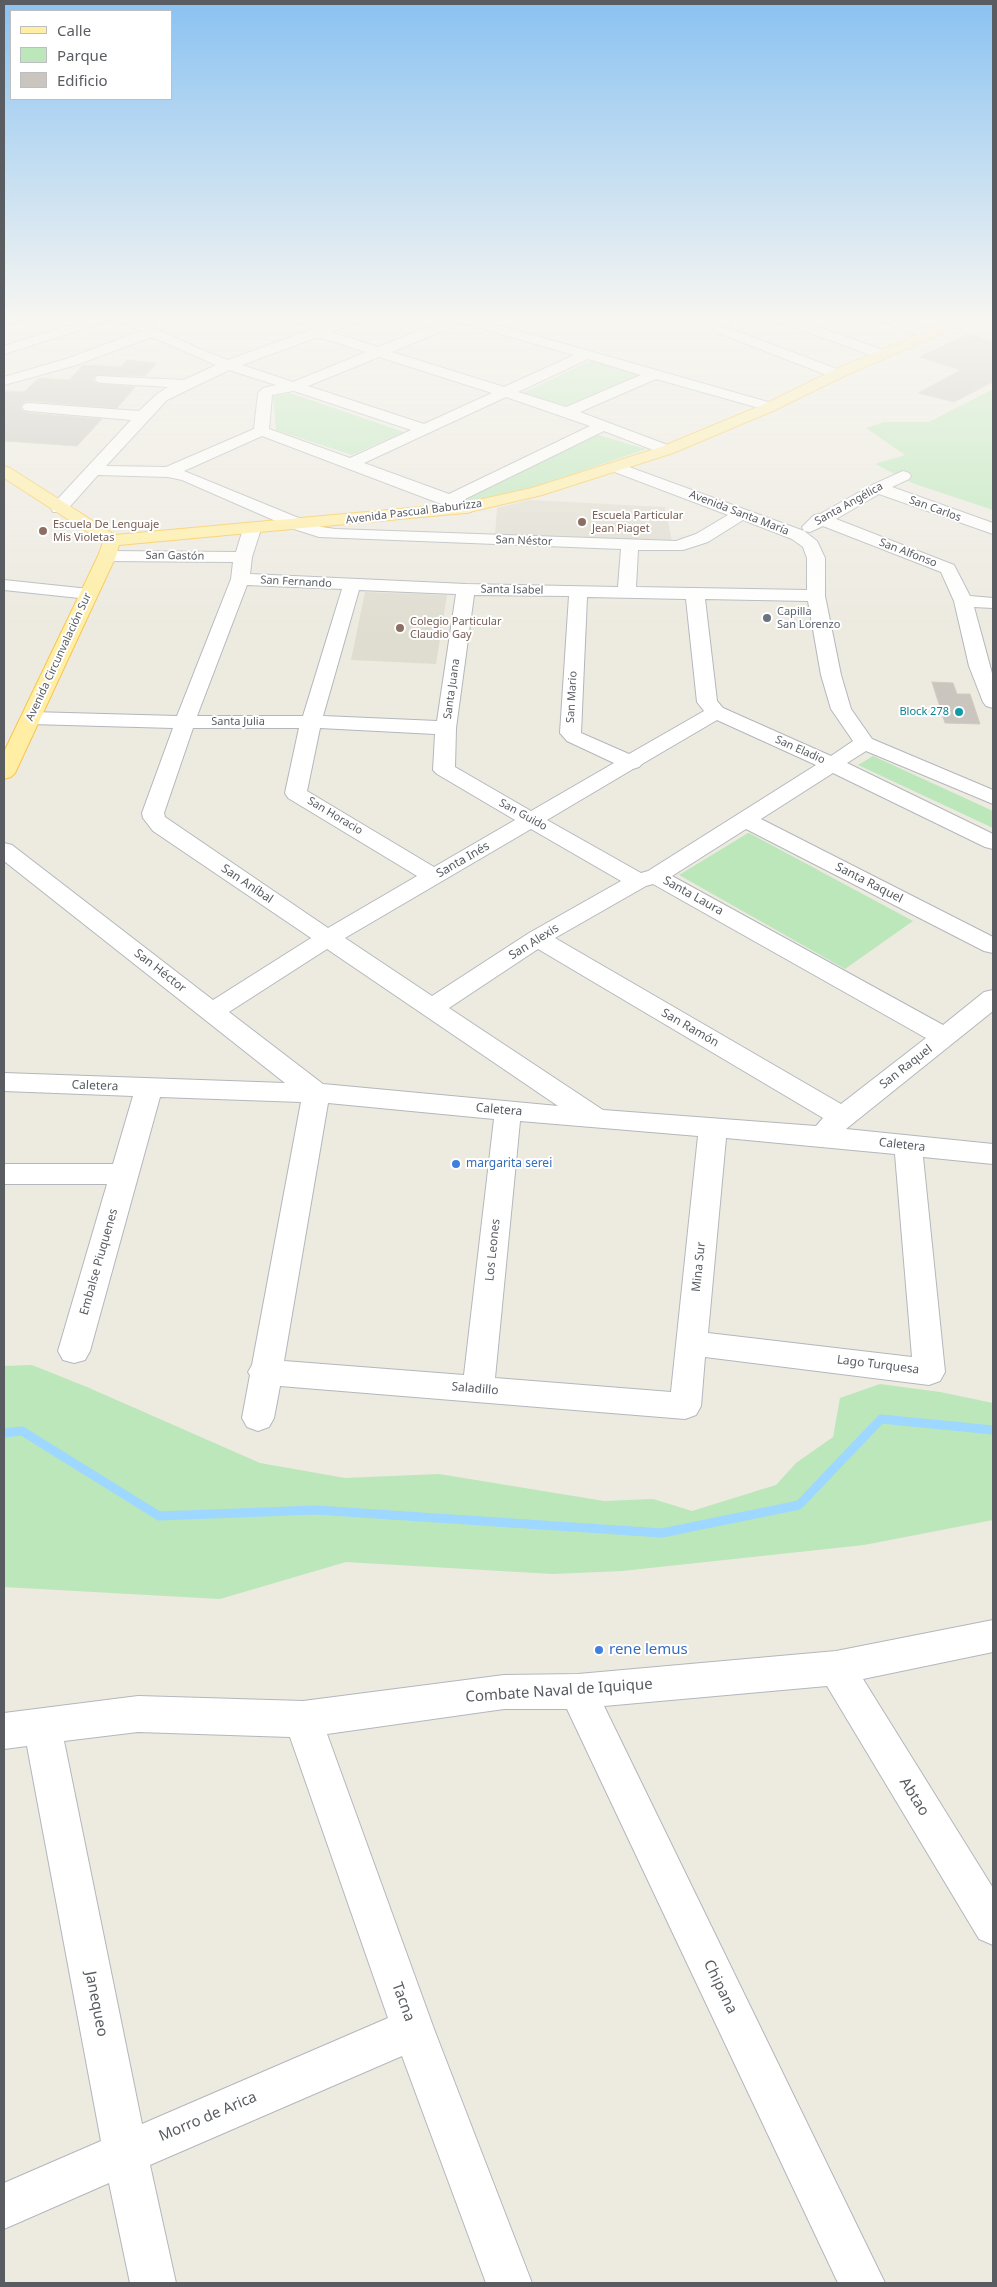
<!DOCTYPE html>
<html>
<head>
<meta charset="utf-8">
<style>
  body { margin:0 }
  #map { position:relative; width:997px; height:2287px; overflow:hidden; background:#edeae0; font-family:"Noto Sans",sans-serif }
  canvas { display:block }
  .frame { position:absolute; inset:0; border:5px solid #595d62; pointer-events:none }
  .legend { position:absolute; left:10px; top:10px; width:162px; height:90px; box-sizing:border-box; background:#fff; border:1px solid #bdbec0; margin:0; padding:6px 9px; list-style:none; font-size:15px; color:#595d62 }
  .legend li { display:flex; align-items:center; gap:10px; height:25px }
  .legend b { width:25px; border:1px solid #bdbec0 }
</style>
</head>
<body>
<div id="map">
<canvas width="997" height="2287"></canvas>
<div class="frame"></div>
<ul class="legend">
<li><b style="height:6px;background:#ffeea3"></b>Calle</li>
<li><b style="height:14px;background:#bbe7ba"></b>Parque</li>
<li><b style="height:14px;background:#cac6bf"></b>Edificio</li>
</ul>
</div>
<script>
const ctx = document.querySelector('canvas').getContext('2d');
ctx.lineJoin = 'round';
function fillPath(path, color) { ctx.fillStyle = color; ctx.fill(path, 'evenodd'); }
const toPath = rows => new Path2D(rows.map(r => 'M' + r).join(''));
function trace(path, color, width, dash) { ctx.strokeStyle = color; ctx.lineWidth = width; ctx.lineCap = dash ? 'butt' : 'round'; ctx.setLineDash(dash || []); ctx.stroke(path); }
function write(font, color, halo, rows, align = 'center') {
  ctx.font = font + ' "Noto Sans",sans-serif'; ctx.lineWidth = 4; ctx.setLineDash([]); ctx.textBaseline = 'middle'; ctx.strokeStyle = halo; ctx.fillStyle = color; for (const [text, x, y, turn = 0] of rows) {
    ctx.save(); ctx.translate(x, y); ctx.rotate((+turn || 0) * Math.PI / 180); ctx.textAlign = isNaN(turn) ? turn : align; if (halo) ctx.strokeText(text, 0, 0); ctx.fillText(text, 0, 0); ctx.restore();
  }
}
const education = toPath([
  [529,500,665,507,672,541,495,535,497,508],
  [365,592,447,595,436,664,351,660]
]);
const green = toPath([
  [592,360,641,374,572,408,523,393],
  [993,389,993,510,912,483,875,464,905,455,866,428,884,422,929,422],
  [290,393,404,432,352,455,276,430,273,396],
  [598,435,646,449,532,488,468,505,457,501],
  [873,756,993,811,993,828,858,765],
  [748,833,749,833,913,921,845,969,679,875],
  [32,1365,87,1387,260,1463,345,1478,439,1474,604,1501,653,1499,692,1511,776,1485,796,1463,833,1437,840,1398,880,1384,940,1392,993,1403,993,1520,864,1545,622,1571,553,1574,346,1562,220,1599,4,1587,4,1366]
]);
const stream = toPath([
  [4,1433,22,1431,159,1516,316,1510,662,1533,799,1505,881,1419,993,1430]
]);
const building = toPath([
  [968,334,993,341,993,382,954,402,918,393,961,370,919,357,968,334],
  [127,360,157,363,145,376,95,375,93,380,97,384,135,387,117,408,29,401,24,402,20,406,22,411,29,413,102,419,77,446,4,441,4,391,24,392,39,378,69,380,83,365,121,367,127,360],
  [932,682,953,683,957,694,970,694,980,724,945,723,932,682]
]);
const minor = toPath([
  [10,316,29,316,27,319,4,326,4,318,10,316],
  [99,316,130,316,202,350,228,360,315,328,284,319,283,316,302,316,329,324,351,316,369,316,368,319,331,332,378,347,448,319,446,316,467,316,775,404,777,407,775,410,770,411,656,379,580,412,673,447,675,450,673,453,661,453,604,431,463,500,473,508,471,512,465,513,262,436,184,471,306,521,322,527,335,529,676,541,696,534,728,515,612,471,610,468,612,465,618,463,804,531,817,541,825,558,825,596,841,675,851,709,872,739,993,790,993,804,866,751,847,763,993,834,993,849,985,847,833,773,761,819,993,937,993,953,984,951,746,829,672,876,943,1025,984,992,993,990,993,1011,846,1129,993,1144,993,1164,923,1157,945,1372,940,1381,929,1385,705,1357,701,1406,696,1415,685,1419,280,1386,274,1418,269,1427,258,1431,247,1427,242,1418,250,1375,248,1372,252,1365,301,1102,160,1097,90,1351,85,1360,74,1363,63,1360,58,1351,107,1184,4,1184,4,1164,113,1164,133,1096,4,1091,4,1073,285,1083,4,861,4,843,12,845,213,1000,311,938,153,831,143,818,142,813,173,728,31,724,24,722,21,718,24,714,31,712,177,716,231,579,233,562,107,561,101,560,98,556,101,552,107,551,236,552,243,529,246,525,252,524,258,525,261,529,252,557,250,574,466,584,618,587,621,549,319,537,294,529,182,480,168,477,98,475,65,512,53,512,51,508,53,504,131,420,29,411,24,410,22,407,24,404,29,403,139,411,157,394,168,387,102,383,97,382,95,379,97,376,184,380,216,365,152,337,76,365,4,385,4,377,66,359,141,331,115,319,4,354,4,346,99,316],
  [462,323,574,355,504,387,392,352,462,323],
  [318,337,366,352,293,382,242,365,318,337],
  [379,357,492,393,424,424,308,386,379,357],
  [588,359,641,375,566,407,518,392,588,359],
  [229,370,276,385,263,388,258,393,254,429,166,467,106,466,167,400,229,370],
  [293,391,294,391,411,430,350,458,269,429,272,395,293,391],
  [506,397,590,426,449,494,364,463,506,397],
  [743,520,792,539,803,547,807,558,807,590,636,587,638,550,683,550,708,542,743,520],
  [247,585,342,589,303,716,197,716,247,585],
  [359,590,456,594,437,721,323,716,359,590],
  [474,595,569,596,560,733,567,741,614,763,531,811,455,767,456,728,474,595],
  [587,597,686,599,697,702,704,711,629,754,581,733,587,597],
  [705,599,808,601,821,675,831,709,853,741,831,756,723,708,717,701,705,599],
  [717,720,816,765,648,871,641,873,547,820,633,769,639,767,642,764,717,720],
  [193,728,299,728,285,793,288,798,417,876,328,928,165,817,164,813,193,728],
  [320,728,435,734,433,770,437,774,515,820,434,867,307,791,320,728],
  [531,829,621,881,529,933,432,996,345,938,531,829],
  [653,884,926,1038,841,1104,555,938,646,886,653,884],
  [327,949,558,1106,323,1084,229,1012,327,949],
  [538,949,823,1118,816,1126,603,1110,449,1008,538,949],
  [328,1103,494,1119,464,1375,284,1361,328,1103],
  [520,1121,698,1136,671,1392,495,1378,520,1121],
  [726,1138,895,1154,912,1357,708,1333,726,1138],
  [777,316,788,316,886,351,888,354,881,358,876,357,777,321,775,318,777,316],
  [873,316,891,316,934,331,936,334,934,337,924,337,875,319,873,316],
  [721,325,842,371,844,374,837,378,832,377,716,332,714,329,716,326,721,325],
  [903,471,909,473,911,476,909,479,892,487,993,523,993,534,879,494,836,519,954,565,970,596,993,598,993,608,974,607,993,677,993,708,986,706,983,702,969,666,954,601,941,572,823,526,810,532,804,531,802,527,814,515,820,514,872,485,903,471],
  [4,580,89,589,95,590,98,594,95,598,89,599,4,590,4,580],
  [993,1620,993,1652,863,1679,993,1888,993,1945,979,1939,827,1686,604,1706,885,2283,838,2283,567,1709,504,1709,327,1734,434,2029,532,2283,486,2283,402,2056,150,2165,176,2283,130,2283,109,2183,4,2229,4,2183,101,2141,27,1746,4,1749,4,1713,138,1696,303,1701,504,1675,578,1674,836,1651,993,1620],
  [138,1732,290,1737,388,2018,142,2124,64,1741,138,1732]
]);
const major = toPath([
  [960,316,977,316,975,319,842,377,775,410,673,453,542,495,465,513,119,545,116,556,15,773,11,777,4,779,4,752,98,556,103,542,4,478,4,466,10,468,115,535,465,503,532,488,661,447,765,404,832,371,960,316]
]);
const markers = [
  [582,522,5,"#8d6e63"],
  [43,531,5,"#8d6e63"],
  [767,618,5,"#6b7280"],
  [400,628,5,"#8d6e63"],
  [959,712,5,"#0f9aa8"],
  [456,1164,5,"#3f7fe0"],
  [599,1650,5,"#3f7fe0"]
];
const farStreetnames = [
  ["Santa Angélica",849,504,-29],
  ["San Carlos",935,509,20],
  ["Avenida Pascual Baburizza",414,512,-7],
  ["Avenida Santa María",739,513,21],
  ["San Néstor",524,541,2],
  ["San Alfonso",908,553,21],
  ["San Gastón",175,556,1],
  ["San Fernando",296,582,3],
  ["Santa Isabel",512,590,1],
  ["Avenida Circunvalación Sur",59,657,-65],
  ["Santa Juana",452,689,-82],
  ["San Mario",572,697,-87],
  ["Santa Julia",238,722],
  ["San Eladio",800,750,24],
  ["San Guido",523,815,29],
  ["San Horacio",335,816,31]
];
const farEducationnames = [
  ["Escuela Particular",592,516],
  ["Jean Piaget",592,529],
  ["Escuela De Lenguaje",53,525],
  ["Mis Violetas",53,538],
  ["Colegio Particular",410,622],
  ["Claudio Gay",410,635]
];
const farWorshipnames = [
  ["Capilla",777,612],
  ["San Lorenzo",777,625]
];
const farCulturenames = [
  ["Block 278",949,712]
];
const streetNames = [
  ["Santa Inés",463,860,-30],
  ["Santa Raquel",869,883,27],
  ["San Aníbal",247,884,34],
  ["Santa Laura",693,896,29],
  ["San Alexis",534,942,-32],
  ["San Héctor",160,971,38],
  ["San Ramón",690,1028,30],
  ["San Raquel",906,1067,-38],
  ["Caletera",95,1086,2],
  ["Caletera",499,1110,5],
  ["Caletera",902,1145,6],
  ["Los Leones",493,1250,-84],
  ["Embalse Piuquenes",99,1262,-74],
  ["Mina Sur",699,1267,-84],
  ["Lago Turquesa",878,1365,7],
  ["Saladillo",475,1389,5]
];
const shopNames = [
  ["margarita serei",466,1164]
];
const nearShopnames = [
  ["rene lemus",609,1650]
];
const nearStreetnames = [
  ["Combate Naval de Iquique",559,1691,-4],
  ["Abtao",914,1797,58],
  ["Chipana",720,1987,64],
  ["Tacna",403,2002,70],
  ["Janequeo",96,2004,79],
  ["Morro de Arica",208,2117,-23]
];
fillPath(education, '#dfdcd0');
fillPath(green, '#bbe7ba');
trace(stream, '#9ed7ff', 9);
fillPath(building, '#cac6bf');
trace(building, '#d2cbbe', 1);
trace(minor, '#b3b7bc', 2);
trace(major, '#fac54b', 2);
fillPath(minor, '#fff');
fillPath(major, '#ffeea3');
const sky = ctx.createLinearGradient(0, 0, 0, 636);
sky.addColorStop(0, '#8ac2f1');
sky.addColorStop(0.5, '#f7f6f1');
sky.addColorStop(1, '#f7f6f100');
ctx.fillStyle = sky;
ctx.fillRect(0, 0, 997, 636);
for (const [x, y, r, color] of markers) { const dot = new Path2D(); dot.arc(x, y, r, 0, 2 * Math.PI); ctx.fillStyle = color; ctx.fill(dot); trace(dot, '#fff', 2); }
write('11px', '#595d62', '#fff', farStreetnames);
write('11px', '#785e54', '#fff', farEducationnames, 'left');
write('11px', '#5b616d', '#fff', farWorshipnames, 'left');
write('11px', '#0d838f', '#fff', farCulturenames, 'right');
write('12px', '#595d62', '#fff', streetNames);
write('12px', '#366cbe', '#fff', shopNames, 'left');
write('15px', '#366cbe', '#fff', nearShopnames, 'left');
write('15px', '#595d62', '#fff', nearStreetnames);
</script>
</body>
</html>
